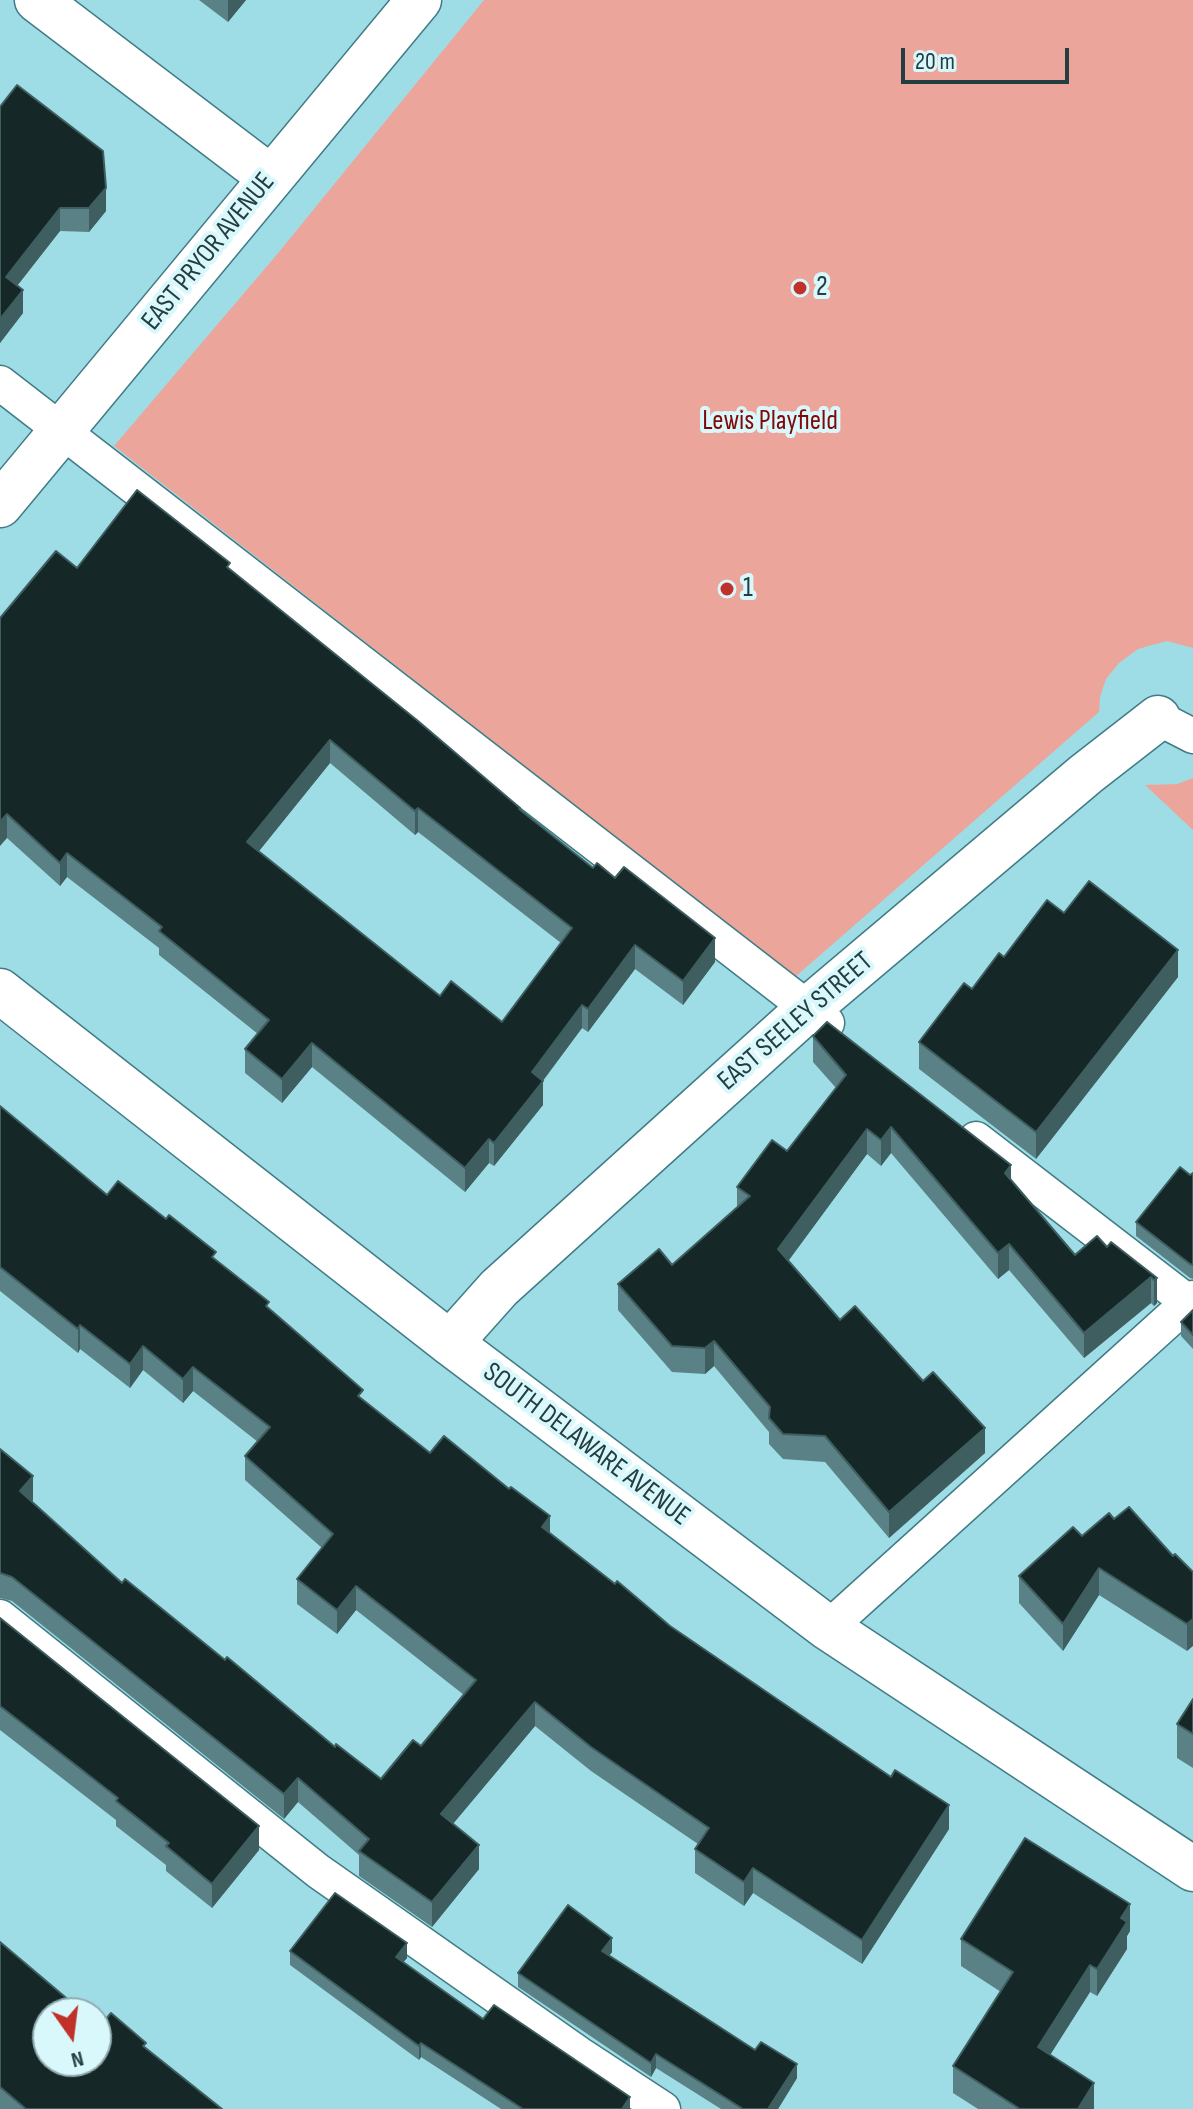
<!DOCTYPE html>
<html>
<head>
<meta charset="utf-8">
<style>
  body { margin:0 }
  #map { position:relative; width:1193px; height:2109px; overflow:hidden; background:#9fdde6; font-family:"Sofia Sans Condensed",sans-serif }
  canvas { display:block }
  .north { position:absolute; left:32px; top:1997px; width:80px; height:80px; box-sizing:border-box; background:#d9f8fc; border:2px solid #91adb1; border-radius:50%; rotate:166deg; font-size:22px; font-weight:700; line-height:32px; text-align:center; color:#243d41 }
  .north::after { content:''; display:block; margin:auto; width:28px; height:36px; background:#bf3129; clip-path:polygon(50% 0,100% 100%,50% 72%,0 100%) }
  .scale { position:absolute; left:901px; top:48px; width:168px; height:36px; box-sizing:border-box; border:4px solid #243d41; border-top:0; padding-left:10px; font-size:24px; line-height:28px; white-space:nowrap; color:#243d41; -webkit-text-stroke:6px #d9f8fc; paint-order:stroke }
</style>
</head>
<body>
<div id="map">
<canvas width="1193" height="2109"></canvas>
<div class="north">N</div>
<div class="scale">20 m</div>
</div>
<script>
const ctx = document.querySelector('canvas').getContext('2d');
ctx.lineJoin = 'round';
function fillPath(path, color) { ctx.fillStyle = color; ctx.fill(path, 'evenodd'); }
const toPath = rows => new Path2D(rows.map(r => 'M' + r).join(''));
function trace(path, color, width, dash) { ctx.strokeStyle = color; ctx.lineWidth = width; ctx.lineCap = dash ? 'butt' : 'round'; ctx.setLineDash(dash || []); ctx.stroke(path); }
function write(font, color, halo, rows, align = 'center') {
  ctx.font = font + ' "Sofia Sans Condensed",sans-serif'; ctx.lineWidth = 8; ctx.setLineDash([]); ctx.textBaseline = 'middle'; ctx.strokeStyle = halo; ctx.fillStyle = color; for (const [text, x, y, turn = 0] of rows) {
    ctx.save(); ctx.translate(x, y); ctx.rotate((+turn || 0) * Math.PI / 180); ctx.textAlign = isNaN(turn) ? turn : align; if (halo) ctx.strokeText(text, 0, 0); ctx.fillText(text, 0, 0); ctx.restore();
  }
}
const green = toPath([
  [484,0,1193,0,1193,648,1167,641,1138,649,1119,663,1106,679,1100,697,1099,712,795,977,114,446,279,252],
  [1193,778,1193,830,1145,785,1177,784]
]);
const lane = toPath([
  [0,383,827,1023],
  [1158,718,1193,736],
  [976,1139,1188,1302],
  [0,1617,318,1871,579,2054,663,2109],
  [828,1628,1193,1298]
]);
const street = toPath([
  [37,0,270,177],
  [0,991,450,1343,828,1628,1193,1869],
  [450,1343,499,1288,809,1008,1086,774,1158,718]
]);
const secondary = toPath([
  [0,505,419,0]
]);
const wall = toPath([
  [199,0,246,0,228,22],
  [0,107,106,211,89,232,60,231,17,286,23,313,0,343],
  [77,568,230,569,520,811,715,962,683,1005,635,969,588,1032,582,1028,543,1081,543,1105,494,1166,489,1163,465,1192,312,1067,282,1103,245,1073,245,1049,258,1034,159,955,159,948,67,877,60,886,7,838,0,618],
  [330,763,415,835,418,832,561,943,502,1022,440,996,259,851],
  [1064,913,1178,977,1036,1159,919,1069,919,1042,1004,957],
  [813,1036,1011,1181,1075,1255,1107,1247,1157,1278,1157,1303,1154,1306,1151,1303,1084,1358,1009,1270,998,1279,891,1153,881,1166,867,1154,788,1261,840,1320,985,1453,889,1538,825,1462,783,1459,769,1444,769,1432,714,1366,705,1374,672,1372,618,1310,618,1284,672,1265,737,1207,737,1187,787,1151,836,1088,813,1062],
  [0,1106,107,1195,216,1260,269,1309,363,1401,430,1453,550,1533,670,1626,949,1829,862,1964,753,1893,744,1906,695,1873,695,1849,698,1844,591,1771,535,1726,453,1824,479,1869,432,1927,359,1876,359,1855,298,1802,284,1819,12,1601,0,1598,0,1449,33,1500,32,1502,122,1583,225,1660,335,1747,381,1779,421,1746,464,1695,356,1610,337,1634,297,1604,297,1579,322,1548,245,1480,245,1456,258,1442,193,1391,183,1403,143,1370,130,1388,80,1349,78,1353,0,1291],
  [1193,1173,1193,1279,1190,1278,1136,1236,1136,1222],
  [1193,1310,1193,1349,1181,1336,1181,1322],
  [1114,1519,1173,1556,1193,1572,1187,1651,1099,1595,1063,1651,1019,1603,1019,1576,1082,1536],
  [0,1618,259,1850,212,1908,166,1871,166,1865,116,1826,116,1820,0,1730],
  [1193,1699,1193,1768,1177,1758,1177,1724],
  [1130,1931,1127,1936,1127,1949,1097,1996,1090,1992,1050,2055,1094,2109,978,2109,953,2093,953,2066,1001,1992,961,1966,961,1939],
  [0,1942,100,2026,146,2048,222,2109,0,2109],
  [290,1951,407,1958,403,1962,483,2019,630,2109,501,2109,421,2057,419,2060,290,1965],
  [612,1952,609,1956,797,2078,778,2109,721,2109,656,2068,651,2077,518,1987,518,1973]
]);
const shadedWall = toPath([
  [228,0,246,0,228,22],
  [106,188,106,211,89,232,89,208],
  [60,208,60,231,6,300,6,277],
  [23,290,23,313,0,343,0,319],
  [330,740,330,763,247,866,247,842],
  [418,808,418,832,415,835,415,811],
  [7,814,7,838,0,846,0,822],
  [67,853,67,877,60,886,60,863],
  [715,938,715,962,683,1005,683,981],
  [635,945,635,969,588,1032,588,1009],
  [1178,950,1178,977,1036,1159,1036,1132],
  [582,1005,582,1028,532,1095,532,1072],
  [312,1043,312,1067,282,1103,282,1079],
  [543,1081,543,1105,494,1166,494,1143],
  [891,1127,891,1153,881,1166,881,1140],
  [867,1129,867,1154,778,1275,778,1249],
  [489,1139,489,1163,465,1192,465,1168],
  [1011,1165,1011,1190,1005,1173],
  [1009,1244,1009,1270,998,1279,998,1253],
  [1151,1277,1151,1303,1084,1358,1084,1333],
  [1157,1278,1157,1303,1154,1306,1154,1280],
  [80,1325,80,1349,78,1353,78,1329],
  [714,1341,714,1366,705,1374,705,1348],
  [143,1346,143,1370,130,1388,130,1364],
  [193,1367,193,1391,183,1403,183,1379],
  [985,1428,985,1453,889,1538,889,1512],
  [33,1476,33,1500,20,1515,20,1491],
  [550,1516,550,1541,542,1527],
  [1099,1568,1099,1595,1063,1651,1063,1624],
  [356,1586,356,1610,337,1634,337,1610],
  [1193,1619,1193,1646,1187,1651,1187,1624],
  [535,1702,535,1726,441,1838,441,1814],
  [298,1778,298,1802,284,1819,284,1794],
  [949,1805,949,1829,862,1964,862,1940],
  [259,1826,259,1850,212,1908,212,1884],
  [479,1845,479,1869,432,1927,432,1902],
  [753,1868,753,1893,744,1906,744,1882],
  [1130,1904,1130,1931,1127,1936,1127,1949,1097,1996,1097,1969,1121,1918],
  [612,1938,612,1952,602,1965,602,1951],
  [407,1943,407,1958,396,1971,396,1957],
  [1090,1965,1090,1992,1038,2074,1038,2047],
  [421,2043,421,2057,419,2060,419,2046],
  [656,2054,656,2068,651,2077,651,2063],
  [797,2064,797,2078,778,2109,768,2109],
  [1094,2083,1094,2109,1078,2109],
  [630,2097,630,2109,622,2109]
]);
const building = toPath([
  [17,85,103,151,106,188,89,208,60,208,6,277,23,290,0,319,0,107,17,85],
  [137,490,230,563,227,567,418,721,520,808,519,809,593,868,597,863,615,878,624,867,715,938,683,981,635,945,588,1009,582,1005,532,1072,543,1081,494,1143,489,1139,465,1168,312,1043,282,1079,245,1049,269,1020,159,931,162,927,67,853,60,863,7,814,0,822,0,618,56,551,77,568,137,490],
  [330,740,415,811,418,808,572,928,502,1022,451,981,440,996,247,842,330,740],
  [1089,881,1178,950,1036,1132,919,1042,964,983,972,989,999,953,1004,957,1047,900,1064,913,1089,881],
  [827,1022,1011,1165,1005,1173,1075,1255,1097,1236,1107,1247,1111,1242,1157,1278,1154,1280,1151,1277,1084,1333,1009,1244,998,1253,891,1127,881,1140,867,1129,778,1249,840,1320,855,1306,923,1381,933,1372,985,1428,889,1512,825,1436,783,1434,769,1418,770,1407,714,1341,705,1348,672,1346,618,1284,659,1249,672,1265,750,1196,737,1187,772,1140,787,1151,846,1075,813,1036,827,1022],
  [0,1106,107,1195,118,1181,166,1219,169,1215,216,1252,212,1257,269,1302,266,1306,363,1390,358,1396,430,1453,444,1436,509,1489,511,1487,550,1516,542,1527,615,1584,617,1581,670,1626,891,1777,895,1770,949,1805,862,1940,753,1868,744,1882,695,1849,709,1828,591,1747,535,1702,441,1814,479,1845,432,1902,359,1851,369,1839,298,1778,284,1794,12,1577,0,1573,0,1449,33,1476,20,1491,122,1583,125,1579,225,1660,227,1657,335,1747,336,1744,381,1779,413,1740,421,1746,476,1680,356,1586,337,1610,297,1579,333,1534,245,1456,270,1427,193,1367,183,1379,143,1346,130,1364,80,1325,78,1329,0,1267,0,1106],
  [1180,1167,1190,1175,1193,1173,1193,1265,1190,1264,1136,1222,1180,1167],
  [1193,1310,1193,1335,1181,1322,1193,1310],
  [1129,1507,1173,1556,1175,1554,1193,1572,1193,1619,1187,1624,1099,1568,1063,1624,1019,1576,1073,1527,1082,1536,1109,1513,1114,1519,1129,1507],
  [0,1618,259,1826,212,1884,166,1846,169,1843,116,1801,118,1798,0,1706,0,1618],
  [1193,1699,1193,1734,1177,1724,1193,1699],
  [1025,1838,1130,1904,1121,1918,1127,1922,1097,1969,1090,1965,1038,2047,1094,2083,1078,2109,1020,2109,953,2066,1013,1972,961,1939,1025,1838],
  [335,1893,407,1943,396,1957,483,2019,494,2005,630,2097,622,2109,523,2109,421,2043,419,2046,290,1951,335,1893],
  [568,1905,612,1938,602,1951,755,2050,761,2042,797,2064,768,2109,743,2109,656,2054,651,2063,518,1973,568,1905],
  [0,1942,84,2013,48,2013,48,2061,96,2061,96,2023,100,2026,111,2013,146,2043,143,2046,222,2109,26,2109,0,2087,0,1942]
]);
const markers = [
  [800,288,8,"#bf3129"],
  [727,589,8,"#bf3129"]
];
const streetNames = [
  ["EAST PRYOR AVENUE",209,252,-51],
  ["EAST SEELEY STREET",796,1022,-41],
  ["SOUTH DELAWARE AVENUE",586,1445,37]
];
const poiNames = [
  ["2",816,288],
  ["1",743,589]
];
const parkNames = [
  ["Lewis Playfield",770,422]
];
fillPath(green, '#eba59b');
trace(lane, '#407c85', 37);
trace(street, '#407c85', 47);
trace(secondary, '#407c85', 47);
trace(lane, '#fff', 34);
trace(street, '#fff', 44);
trace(secondary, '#fff', 44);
fillPath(wall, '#5a8286');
fillPath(shadedWall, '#3e5e60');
fillPath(building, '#152726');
trace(building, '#3e5e60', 2);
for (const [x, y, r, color] of markers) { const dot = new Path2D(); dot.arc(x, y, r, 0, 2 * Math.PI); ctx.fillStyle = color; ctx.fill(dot); trace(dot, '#d9f8fc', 3); }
write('28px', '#243d41', '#d9f8fc', streetNames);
write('28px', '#243d41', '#d9f8fc', poiNames, 'left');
write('28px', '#810808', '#d9f8fc', parkNames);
</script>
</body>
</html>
